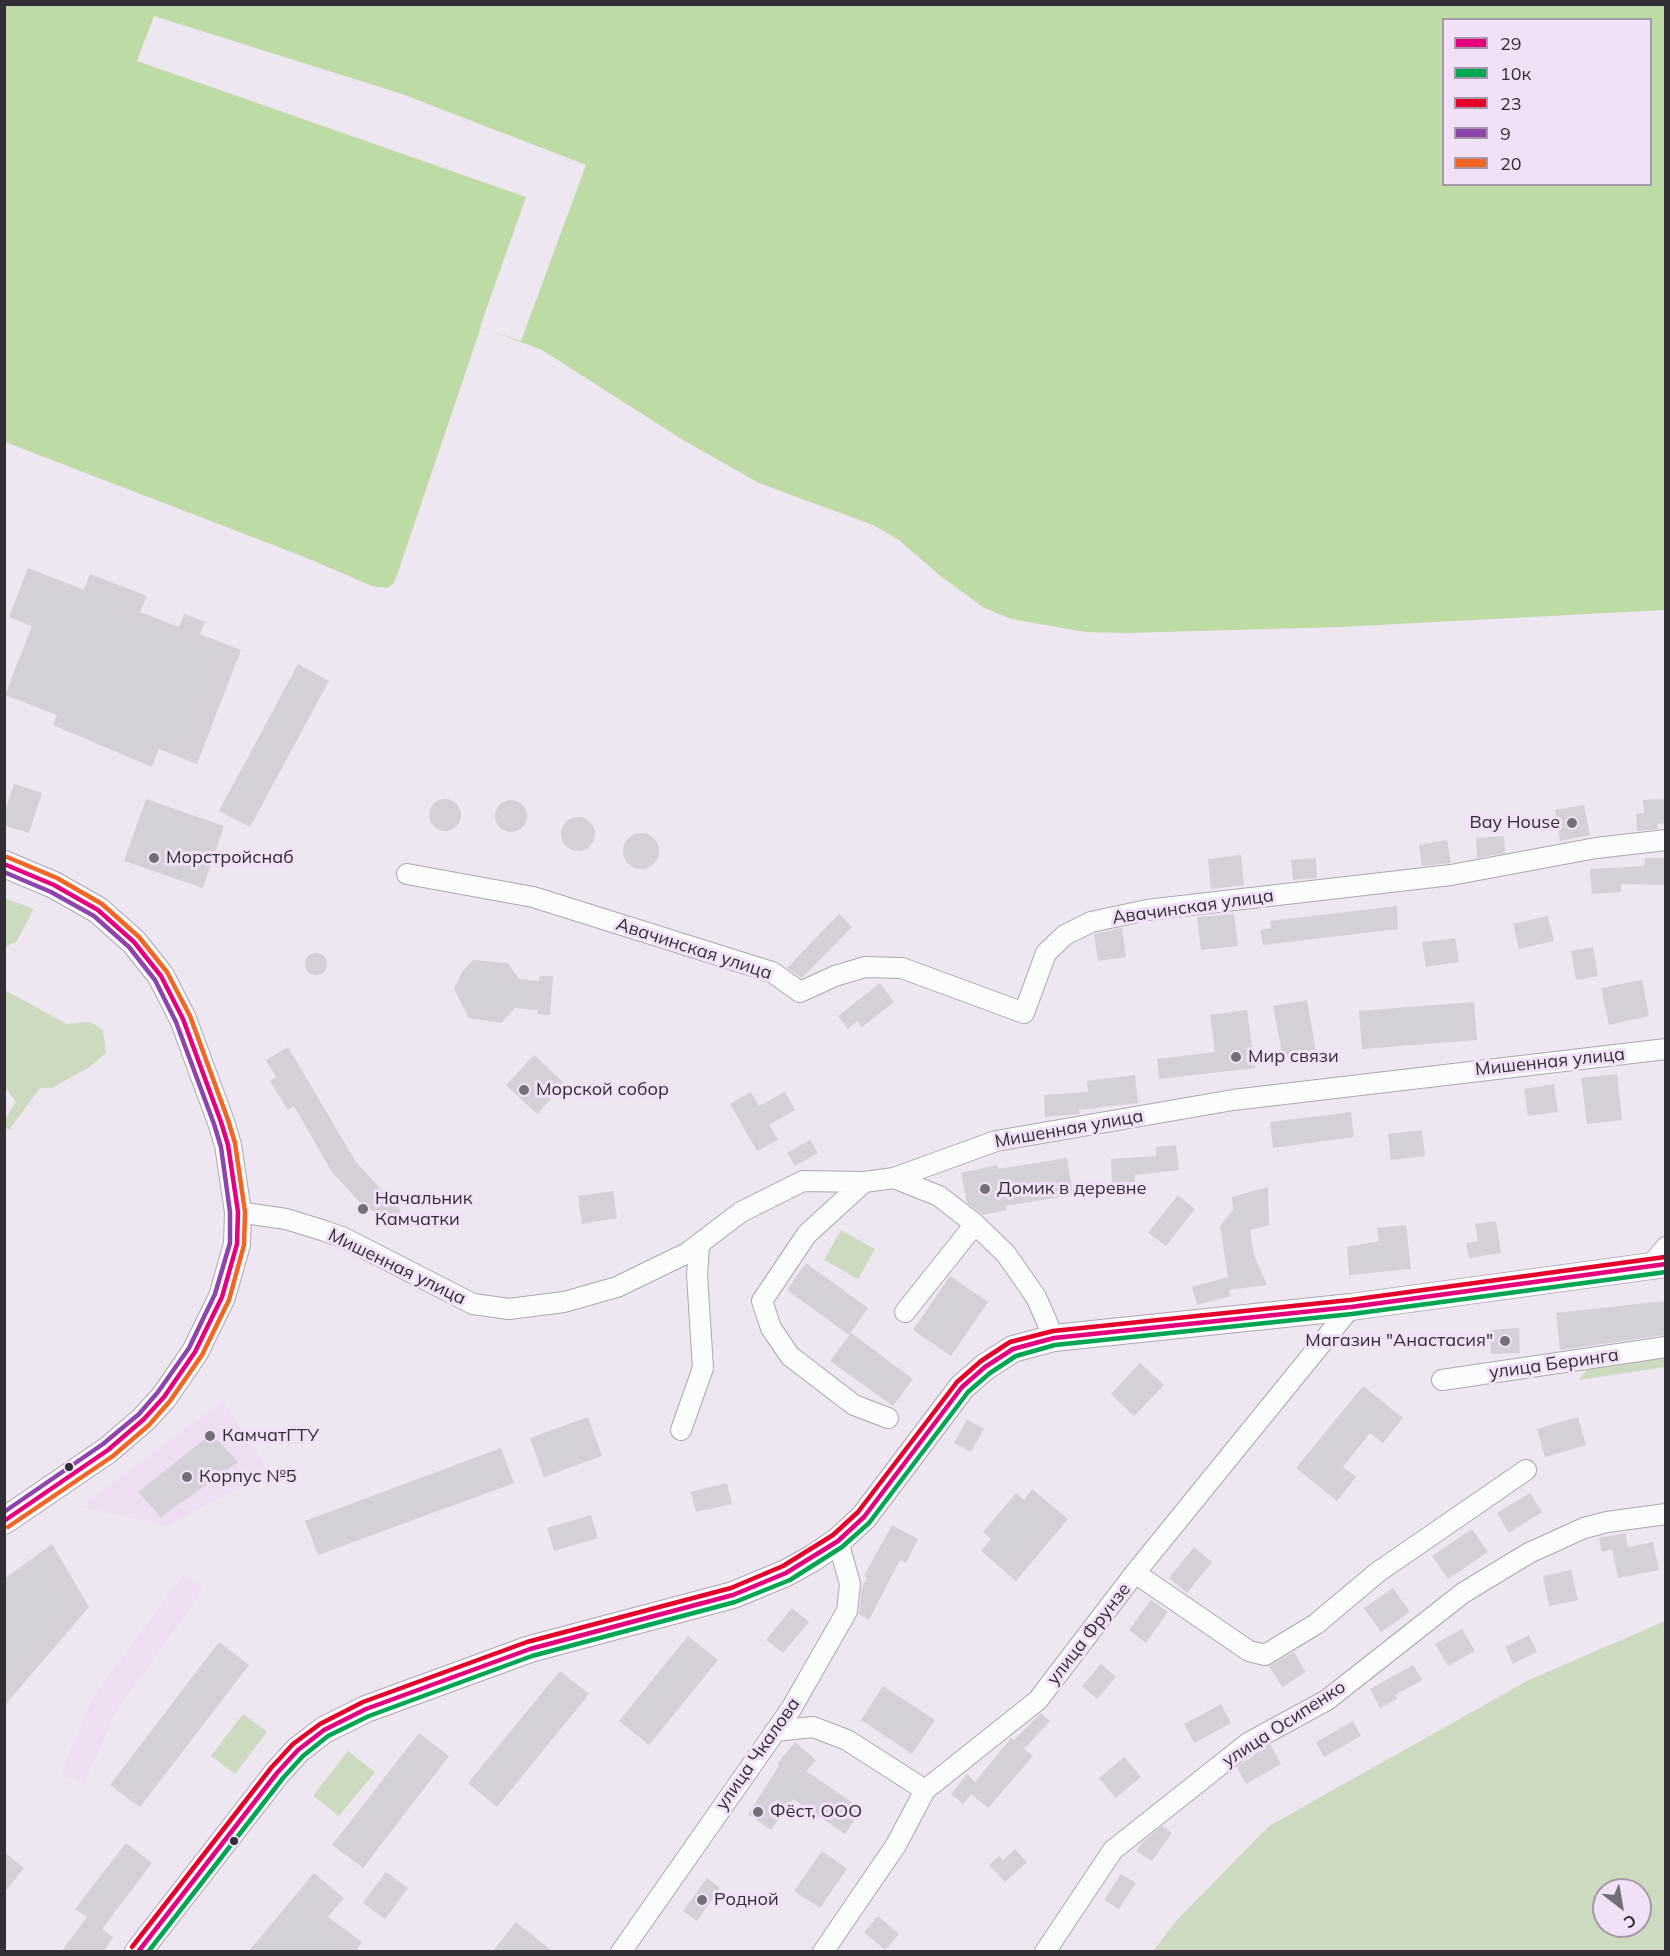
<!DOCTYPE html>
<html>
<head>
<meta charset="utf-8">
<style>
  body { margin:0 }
  #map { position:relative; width:1670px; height:1956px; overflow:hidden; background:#eee6f1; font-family:Mulish,sans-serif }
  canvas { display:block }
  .frame { position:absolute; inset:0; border:6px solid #332e36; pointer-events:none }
  .legend { position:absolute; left:1442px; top:18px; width:210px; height:168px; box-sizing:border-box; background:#f0e1f6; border:2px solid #a499a9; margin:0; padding:8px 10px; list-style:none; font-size:18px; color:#332e36 }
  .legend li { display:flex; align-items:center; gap:12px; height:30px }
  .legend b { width:30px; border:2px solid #a499a9 }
  .north { position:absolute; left:1592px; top:1878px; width:60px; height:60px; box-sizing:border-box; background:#f0e1f6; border:2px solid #a499a9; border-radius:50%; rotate:149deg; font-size:16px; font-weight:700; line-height:24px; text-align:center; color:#332e36 }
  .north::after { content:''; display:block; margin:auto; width:21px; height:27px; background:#746e77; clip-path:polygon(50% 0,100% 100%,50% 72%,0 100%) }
</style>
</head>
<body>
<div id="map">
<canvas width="1670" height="1956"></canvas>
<div class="frame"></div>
<ul class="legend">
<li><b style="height:8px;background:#e5007d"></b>29</li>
<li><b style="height:8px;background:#00a651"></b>10к</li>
<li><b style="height:8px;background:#e4002b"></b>23</li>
<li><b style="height:8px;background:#8e44ad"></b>9</li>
<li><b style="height:8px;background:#f26522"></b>20</li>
</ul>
<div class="north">С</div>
</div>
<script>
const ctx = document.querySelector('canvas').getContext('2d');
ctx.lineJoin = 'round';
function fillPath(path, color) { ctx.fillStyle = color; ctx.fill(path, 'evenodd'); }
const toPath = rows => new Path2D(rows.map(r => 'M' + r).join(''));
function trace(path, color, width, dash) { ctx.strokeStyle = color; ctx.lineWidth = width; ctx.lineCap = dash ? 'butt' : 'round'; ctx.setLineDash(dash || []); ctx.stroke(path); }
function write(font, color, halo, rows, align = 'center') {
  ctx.font = font + ' Mulish,sans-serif'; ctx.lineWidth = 6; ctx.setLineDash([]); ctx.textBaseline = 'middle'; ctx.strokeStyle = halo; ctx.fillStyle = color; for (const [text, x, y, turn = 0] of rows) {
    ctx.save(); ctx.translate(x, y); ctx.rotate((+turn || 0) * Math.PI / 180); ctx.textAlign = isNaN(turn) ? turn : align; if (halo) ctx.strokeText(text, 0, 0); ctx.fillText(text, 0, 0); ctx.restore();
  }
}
const built = toPath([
  [223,1401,269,1472,167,1526,81,1507],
  [184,1574,204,1589,117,1710,84,1783,61,1774,93,1697]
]);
const green = toPath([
  [4,898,34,909,16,942,5,947],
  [6,991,67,1024,90,1022,103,1030,106,1053,89,1067,52,1088,40,1088,9,1130,5,1127,5,1120,16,1102,5,1087],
  [841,1230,875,1249,858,1279,824,1260],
  [1665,1347,1665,1367,1579,1380,1596,1357],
  [1665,1621,1665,1951,1153,1951,1176,1921,1269,1826,1529,1680],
  [1604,1890,1640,1890,1640,1926,1604,1926],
  [243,1714,267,1732,235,1774,211,1756],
  [348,1751,375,1772,339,1816,313,1796]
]);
const water = toPath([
  [4,5,1665,5,1665,610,1340,627,1127,633,1086,632,1011,619,983,607,939,575,899,540,873,525,759,483,683,440,542,350,481,327,397,575,393,584,387,588,372,586,307,558,5,442],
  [1444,20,1650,20,1650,184,1444,184]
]);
const pier = toPath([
  [154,16,402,94,586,165,521,341,480,327,526,197,137,61]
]);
const building = toPath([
  [28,568,84,590,90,574,147,596,140,612,179,627,184,614,205,622,200,634,241,650,197,764,159,749,152,767,53,725,57,715,5,695,32,626,9,617],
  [298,664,329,681,250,827,219,811],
  [14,784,42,793,29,833,4,825,4,814],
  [146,799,224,826,203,888,124,861],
  [1665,799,1665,823,1657,824,1658,829,1637,831,1636,814,1644,813,1643,800],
  '429 815a16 16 0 1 1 32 0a16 16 0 1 1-32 0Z',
  '495 816a16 16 0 1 1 32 0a16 16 0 1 1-32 0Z',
  [1584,805,1590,835,1560,841,1555,810],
  '561 834a17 17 0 1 1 34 0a17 17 0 1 1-34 0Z',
  '623 851a18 18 0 1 1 36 0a18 18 0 1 1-36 0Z',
  [1504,836,1505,853,1477,858,1476,838],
  [1447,840,1451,863,1422,866,1419,845],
  [1241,855,1244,885,1211,889,1208,859],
  [1316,858,1317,878,1293,880,1291,860],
  [1645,858,1665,858,1665,885,1621,884,1621,892,1592,894,1590,869,1644,866],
  [1397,906,1398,929,1263,945,1260,930,1271,928,1270,921],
  [839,914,852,927,802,978,787,968],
  [1234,914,1238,946,1201,950,1197,917],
  [1548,916,1554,941,1519,949,1513,924],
  [1122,928,1126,957,1098,961,1094,934],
  [1455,938,1459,962,1426,967,1422,942],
  [1593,947,1598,976,1576,980,1571,951],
  '305 964a11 11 0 1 1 22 0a11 11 0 1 1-22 0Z',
  [473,960,508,963,519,979,539,981,540,976,553,976,550,1015,537,1014,538,1010,515,1008,501,1023,469,1018,454,989,462,972],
  [1642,980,1649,1016,1609,1025,1601,988],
  [880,983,894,1002,862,1027,857,1021,848,1029,838,1016],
  [1307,1000,1316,1052,1283,1058,1273,1006],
  [1474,1002,1477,1040,1362,1049,1359,1011],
  [1247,1010,1255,1068,1159,1079,1157,1059,1215,1052,1210,1015],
  [288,1047,356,1162,401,1211,391,1220,363,1206,332,1172,294,1106,288,1110,270,1081,276,1077,266,1060],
  [534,1055,565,1084,537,1114,506,1085],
  [1617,1074,1622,1120,1587,1124,1581,1078],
  [1135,1075,1138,1103,1079,1110,1080,1114,1045,1117,1044,1095,1088,1092,1087,1081],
  [1554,1084,1558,1112,1528,1116,1524,1089],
  [751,1092,759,1106,785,1092,795,1110,769,1125,778,1140,757,1151,730,1104],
  [1351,1112,1354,1137,1273,1148,1270,1122],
  [1422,1130,1425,1156,1391,1160,1388,1134],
  [810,1140,818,1153,795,1166,787,1153],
  [1176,1145,1179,1170,1135,1175,1135,1182,1112,1183,1111,1159,1156,1156,1156,1147],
  [1067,1158,1073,1195,1006,1206,1007,1210,983,1215,967,1203,961,1173,997,1165,998,1169],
  [1268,1187,1269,1225,1250,1230,1254,1255,1267,1285,1229,1290,1231,1296,1197,1305,1192,1287,1228,1277,1220,1226,1233,1210,1232,1197],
  [613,1191,617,1218,582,1224,578,1196],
  [1178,1195,1195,1209,1166,1246,1148,1233],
  [1496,1221,1501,1253,1469,1258,1466,1243,1478,1241,1475,1224],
  [1406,1225,1411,1269,1349,1275,1347,1247,1379,1241,1377,1228],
  [806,1263,868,1308,849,1335,787,1290],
  [950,1276,988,1302,951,1356,913,1330],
  [1665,1301,1665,1335,1560,1350,1556,1313],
  [1519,1328,1520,1353,1491,1354,1490,1330],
  [851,1333,913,1379,893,1406,830,1361],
  [1140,1363,1164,1385,1134,1416,1111,1394],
  [1363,1386,1403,1418,1383,1443,1370,1433,1343,1467,1356,1477,1337,1501,1296,1468],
  [588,1417,602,1456,544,1477,530,1438],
  [1578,1417,1586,1445,1545,1457,1537,1429],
  [967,1420,984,1429,971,1452,954,1443],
  [211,1434,238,1462,161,1517,138,1492],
  [501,1448,514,1483,318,1555,305,1521],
  [727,1483,732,1504,696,1512,691,1492],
  [1032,1489,1068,1519,1016,1581,981,1551,991,1539,983,1532,1016,1493,1024,1500],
  [1530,1493,1542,1512,1509,1533,1497,1513],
  [591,1515,598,1538,554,1551,547,1528],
  [892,1525,918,1539,906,1563,900,1560,869,1620,859,1614,862,1587,867,1578,864,1576],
  [1472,1529,1488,1552,1448,1579,1432,1556],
  [1625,1533,1628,1547,1653,1542,1659,1570,1618,1578,1612,1549,1602,1552,1599,1538],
  [52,1544,89,1607,4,1706,4,1579],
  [1194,1547,1212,1562,1187,1593,1169,1578],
  [1571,1570,1578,1600,1549,1606,1543,1576],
  [1393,1588,1410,1612,1381,1632,1364,1608],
  [1151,1600,1168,1612,1146,1643,1129,1630],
  [792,1608,809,1622,783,1653,766,1640],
  [1462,1629,1475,1651,1448,1666,1435,1644],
  [1529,1635,1537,1652,1513,1664,1505,1647],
  [688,1636,718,1660,649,1745,619,1721],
  [219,1642,249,1665,140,1807,110,1785],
  [1294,1652,1306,1672,1282,1687,1269,1666],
  [1101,1664,1116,1677,1097,1699,1082,1686],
  [1413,1665,1422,1680,1395,1695,1397,1699,1380,1708,1370,1689],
  [560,1671,589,1694,497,1807,468,1783],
  [883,1686,935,1720,912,1754,861,1720],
  [1221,1704,1231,1723,1194,1743,1184,1724],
  [1041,1713,1050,1721,1024,1749,1033,1756,988,1808,971,1794,963,1804,951,1794,967,1774,975,1782,1011,1738,1014,1740],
  [1353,1721,1361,1736,1324,1757,1316,1742],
  [419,1733,449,1756,363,1868,332,1845],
  [795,1742,816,1760,806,1771,862,1809,845,1834,793,1799,771,1830,748,1814,779,1766,777,1764],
  [1270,1744,1281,1764,1246,1784,1237,1767],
  [1124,1757,1141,1777,1116,1798,1099,1778],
  [1162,1826,1172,1833,1152,1861,1136,1851,1143,1842],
  [126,1843,152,1863,102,1929,113,1937,103,1952,61,1952,87,1917,75,1909],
  [1015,1849,1027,1862,1005,1882,989,1865,999,1856,1003,1860],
  [822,1851,847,1869,820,1908,794,1891],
  [4,1852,24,1868,4,1893],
  [386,1872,408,1888,385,1919,363,1903],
  [314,1873,344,1898,328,1917,362,1942,355,1952,248,1952],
  [1121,1874,1136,1883,1119,1909,1104,1900],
  [707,1878,720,1888,697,1921,683,1911],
  [878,1916,899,1934,885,1950,864,1932],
  [516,1922,553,1952,492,1952]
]);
const minor = toPath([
  [407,874,533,897,772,972,800,992,835,976,865,967,902,968,1024,1013,1046,953,1065,935,1091,922,1147,910,1451,875,1596,848,1666,840],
  [894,1178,939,1196,975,1224,1006,1254,1036,1297,1054,1338],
  [864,1182,807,1234,762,1301,771,1328,790,1356,854,1405,888,1418],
  [238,1212,286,1219,325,1231,344,1238,473,1304,509,1309,564,1302,617,1287,687,1253,741,1212,803,1181,864,1182,894,1178,996,1141,1233,1100,1666,1049],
  [1650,1266,1666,1247],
  [905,1312,975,1224],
  [1442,1380,1666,1347],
  [681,1430,703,1368,697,1275,699,1246],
  [1135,1573,1249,1651,1265,1655,1316,1624,1378,1572,1526,1470],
  [775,1731,813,1727,847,1740,925,1790],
  [621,1952,791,1709,847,1611,850,1584,838,1541],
  [823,1952,896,1845,925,1790,1038,1700,1135,1573,1351,1307],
  [1045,1952,1113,1850,1248,1743,1327,1700,1463,1593,1529,1553,1584,1528,1607,1522,1666,1514]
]);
const major = toPath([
  [4,864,54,885,98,910,134,942,161,976,183,1019,221,1122,228,1145,238,1212,237,1244,222,1297,195,1352,164,1397,144,1419,108,1450,4,1521],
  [138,1952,277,1773,298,1750,324,1730,366,1709,530,1649,733,1595,786,1573,813,1558,838,1541,864,1517,962,1387,985,1367,1013,1349,1054,1338,1351,1307,1666,1264]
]);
const bus1 = toPath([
  [4,864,54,885,98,910,134,942,161,976,183,1019,221,1122,228,1145,238,1212,237,1244,222,1297,195,1352,164,1397,144,1419,108,1450,4,1521],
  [138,1952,277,1773,298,1750,324,1730,366,1709,530,1649,733,1595,786,1573,838,1541,864,1517,962,1387,985,1367,1013,1349,1054,1338,1351,1307,1666,1264]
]);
const bus2 = toPath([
  [148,1952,283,1778,303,1756,328,1736,369,1716,532,1656,735,1602,790,1580,842,1547,869,1523,968,1392,990,1373,1016,1356,1055,1345,1352,1314,1666,1272]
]);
const bus3 = toPath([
  [132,1947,271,1768,293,1744,320,1724,363,1702,527,1642,731,1588,783,1566,833,1535,858,1512,957,1382,981,1361,1010,1342,1053,1331,1350,1300,1665,1257]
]);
const bus4 = toPath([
  [4,872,51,892,94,916,129,947,155,980,176,1022,214,1124,221,1147,230,1212,230,1243,215,1294,189,1348,158,1392,139,1414,103,1444,4,1512]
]);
const bus5 = toPath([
  [7,857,57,878,102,904,139,937,167,972,190,1016,228,1120,235,1143,245,1212,244,1245,229,1300,202,1355,170,1401,149,1425,113,1456,8,1527]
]);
const markers = [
  [1572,823,6,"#746e77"],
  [154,858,6,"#746e77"],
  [1236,1057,6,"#746e77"],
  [524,1090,6,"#746e77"],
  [985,1189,6,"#746e77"],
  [363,1209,6,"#746e77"],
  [1505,1341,6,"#746e77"],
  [210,1436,6,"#746e77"],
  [69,1467,5,"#332e36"],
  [187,1477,6,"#746e77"],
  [758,1812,6,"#746e77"],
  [234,1841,5,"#332e36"],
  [702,1900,6,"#746e77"]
];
const poiNames = [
  ["Bay House",1560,823,"right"],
  ["Морстройснаб",166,858],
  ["Мир связи",1248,1057],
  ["Морской собор",536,1090],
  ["Домик в деревне",997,1189],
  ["Начальник",375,1199],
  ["Камчатки",375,1220],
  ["Магазин \"Анастасия\"",1493,1341,"right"],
  ["КамчатГТУ",222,1436],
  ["Корпус №5",199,1477],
  ["Фёст, ООО",770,1812],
  ["Родной",714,1900]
];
const streetNames = [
  ["Авачинская улица",1193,907,-8],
  ["Авачинская улица",694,949,18],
  ["Мишенная улица",1550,1062,-6],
  ["Мишенная улица",1069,1129,-10],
  ["Мишенная улица",397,1267,26],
  ["улица Беринга",1554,1364,-8],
  ["улица Фрунзе",1089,1634,-52],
  ["улица Осипенко",1284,1724,-33],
  ["улица Чкалова",758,1754,-55]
];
fillPath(built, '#eddef2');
fillPath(green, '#ccdbbf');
fillPath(water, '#bedaa5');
fillPath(pier, '#eee6f1');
fillPath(building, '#d5cfd8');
trace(minor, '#ada7b0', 22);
trace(major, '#ada7b0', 28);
trace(minor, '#fcfbfd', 20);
trace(major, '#fcfbfd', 26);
trace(bus1, '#e5007d', 4.5);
trace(bus2, '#00a651', 4.5);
trace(bus3, '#e4002b', 4.5);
trace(bus4, '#8e44ad', 4.5);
trace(bus5, '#f26522', 4.5);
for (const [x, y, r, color] of markers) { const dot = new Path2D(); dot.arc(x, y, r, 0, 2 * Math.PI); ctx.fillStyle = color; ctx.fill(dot); trace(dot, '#f0e1f6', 2); }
write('18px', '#332e36', '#f0e1f6', poiNames, 'left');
write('18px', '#332e36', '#f0e1f6', streetNames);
</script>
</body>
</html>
